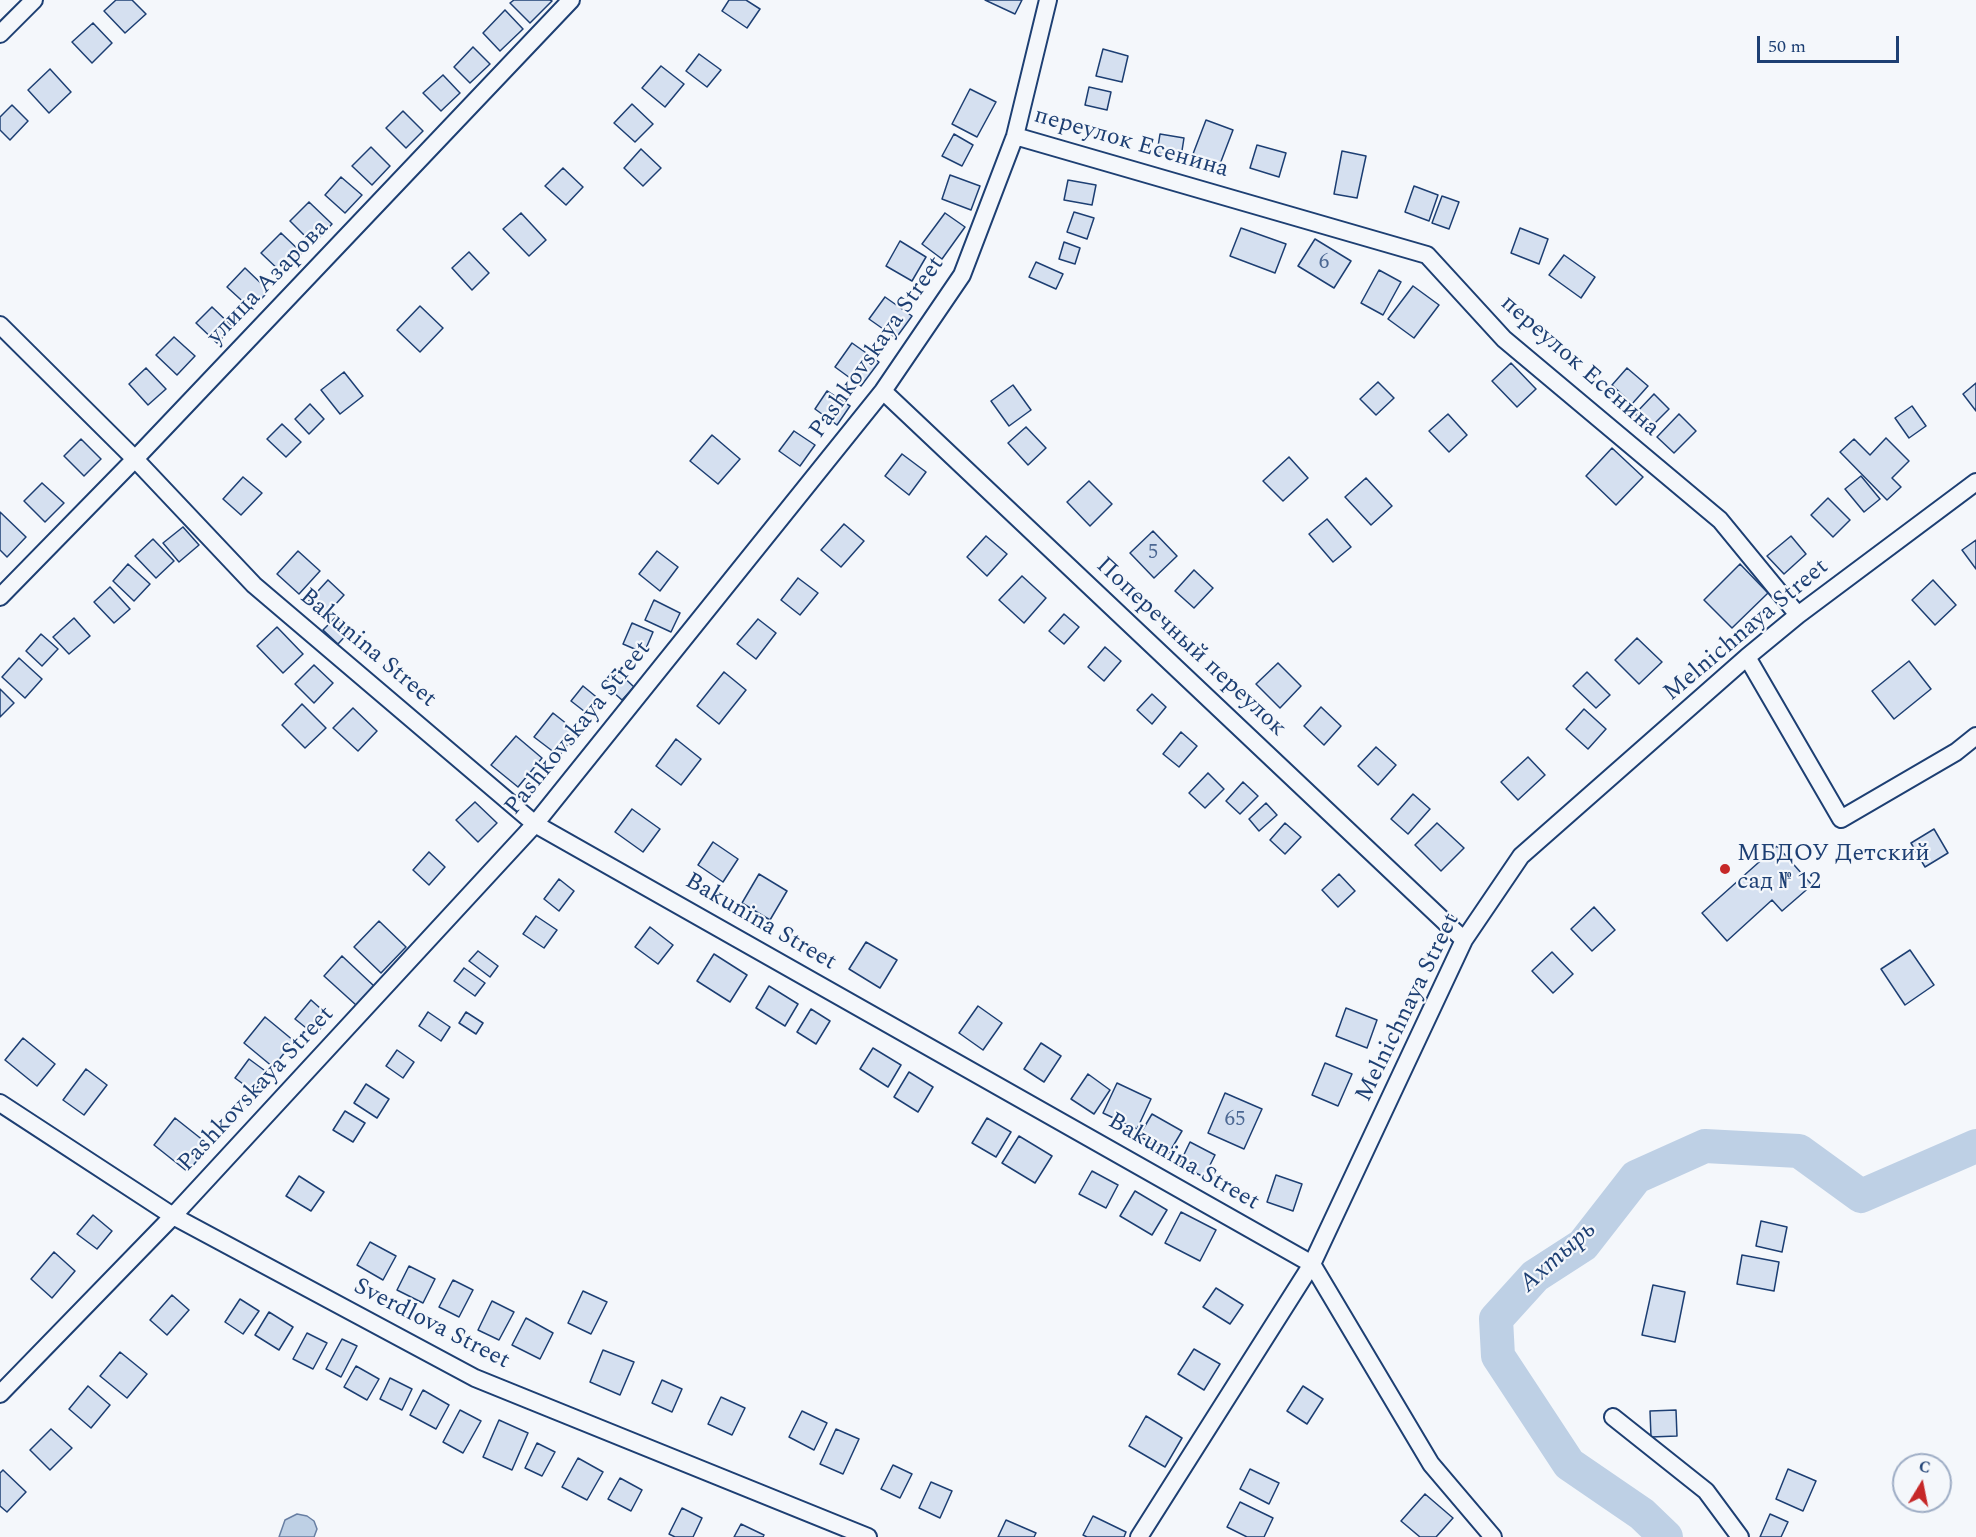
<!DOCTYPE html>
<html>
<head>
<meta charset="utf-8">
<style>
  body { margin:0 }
  #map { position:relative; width:1976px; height:1537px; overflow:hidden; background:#f4f7fb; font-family:Spectral,serif }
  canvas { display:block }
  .north { position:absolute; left:1892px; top:1453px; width:60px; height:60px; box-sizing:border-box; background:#f4f7fb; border:2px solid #9eadc5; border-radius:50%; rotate:10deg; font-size:16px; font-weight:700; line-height:24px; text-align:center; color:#1d3f73 }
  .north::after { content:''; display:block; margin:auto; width:21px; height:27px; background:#c62828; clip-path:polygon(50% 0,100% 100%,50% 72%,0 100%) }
  .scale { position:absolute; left:1757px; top:36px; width:142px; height:27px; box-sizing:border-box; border:3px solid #1d3f73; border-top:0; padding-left:8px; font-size:18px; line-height:21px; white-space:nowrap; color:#1d3f73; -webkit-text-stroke:4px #f4f7fb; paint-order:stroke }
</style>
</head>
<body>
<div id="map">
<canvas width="1976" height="1537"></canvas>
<div class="north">С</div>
<div class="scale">50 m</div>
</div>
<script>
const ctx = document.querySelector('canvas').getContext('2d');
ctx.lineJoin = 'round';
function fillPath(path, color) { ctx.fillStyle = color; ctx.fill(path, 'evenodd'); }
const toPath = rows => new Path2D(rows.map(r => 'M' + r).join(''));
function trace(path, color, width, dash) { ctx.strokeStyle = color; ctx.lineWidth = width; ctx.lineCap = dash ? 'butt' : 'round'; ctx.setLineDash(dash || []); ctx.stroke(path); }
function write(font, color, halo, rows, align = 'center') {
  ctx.font = font + ' Spectral,serif'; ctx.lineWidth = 4.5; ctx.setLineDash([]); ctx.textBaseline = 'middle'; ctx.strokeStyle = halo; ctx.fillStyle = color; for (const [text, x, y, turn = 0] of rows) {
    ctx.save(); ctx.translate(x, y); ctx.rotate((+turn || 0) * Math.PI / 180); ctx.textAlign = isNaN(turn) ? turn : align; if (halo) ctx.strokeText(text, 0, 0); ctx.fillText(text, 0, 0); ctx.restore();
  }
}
const water = toPath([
  [297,1514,307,1516,314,1521,317,1529,314,1537,279,1537,285,1520,297,1514]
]);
const river = toPath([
  [1666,1537,1642,1514,1569,1464,1498,1356,1496,1319,1535,1276,1583,1245,1636,1177,1705,1146,1799,1151,1861,1196,1976,1146]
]);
const building = toPath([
  [116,0,132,0,146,14,125,33,104,11,116,0],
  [514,0,550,0,552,1,530,23,510,3,514,0],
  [729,0,746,0,760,9,747,28,722,11,729,0],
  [985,0,1022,0,1015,14,985,0],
  [505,10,523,29,500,51,483,33,505,10],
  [93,23,112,43,92,63,72,42,93,23],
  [473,47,490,64,470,83,454,67,473,47],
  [1103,49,1128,56,1122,82,1096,76,1103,49],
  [699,54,721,70,707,87,686,71,699,54],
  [661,66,684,84,665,107,642,88,661,66],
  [50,69,71,92,49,113,28,90,50,69],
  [443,75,460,93,441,111,423,93,443,75],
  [1089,87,1111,92,1107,110,1085,105,1089,87],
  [970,89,996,102,977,137,952,124,970,89],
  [632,104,653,124,635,142,614,123,632,104],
  [12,105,28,121,10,140,0,130,0,117,12,105],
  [403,111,423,131,406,148,386,128,403,111],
  [1206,120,1233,130,1220,164,1193,154,1206,120],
  [954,134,973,145,962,166,942,156,954,134],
  [1160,134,1184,138,1181,157,1157,153,1160,134],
  [1257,145,1286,153,1279,177,1250,168,1257,145],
  [371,147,390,166,372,185,352,166,371,147],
  [641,149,661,168,643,186,624,168,641,149],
  [1342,151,1366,156,1357,198,1334,194,1342,151],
  [563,168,583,187,566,205,545,186,563,168],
  [950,175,980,186,971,210,942,199,950,175],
  [341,177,362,195,345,213,325,195,341,177],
  [1068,180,1096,185,1092,205,1064,200,1068,180],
  [1414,186,1438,195,1429,221,1405,212,1414,186],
  [1442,196,1459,202,1449,229,1432,223,1442,196],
  [309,202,332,224,313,244,290,221,309,202],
  [1074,212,1094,218,1087,239,1067,232,1074,212],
  [521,213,546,240,529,256,503,229,521,213],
  [945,213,965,227,942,259,922,244,945,213],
  [1241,228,1286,244,1275,273,1230,256,1241,228],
  [1520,228,1548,239,1539,264,1511,253,1520,228],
  [281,233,302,253,282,273,261,253,281,233],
  [1315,239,1351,261,1334,288,1298,266,1315,239],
  [900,241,926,257,912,281,886,266,900,241],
  [1064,242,1080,248,1075,264,1059,259,1064,242],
  [469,252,489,273,472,290,452,268,469,252],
  [1564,255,1595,277,1581,298,1549,275,1564,255],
  [1036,262,1063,274,1056,289,1029,277,1036,262],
  [245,268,269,291,251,309,227,287,245,268],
  [1379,270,1401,282,1383,315,1361,303,1379,270],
  [1413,286,1439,305,1414,338,1388,319,1413,286],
  [885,297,912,316,896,338,869,319,885,297],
  [420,306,443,328,420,352,397,330,420,306],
  [212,307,233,327,217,343,196,323,212,307],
  [174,337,195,356,177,375,156,355,174,337],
  [852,343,879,362,861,386,835,367,852,343],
  [1511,363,1536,389,1517,407,1492,381,1511,363],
  [146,368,166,389,148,405,129,384,146,368],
  [1627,368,1648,386,1632,404,1612,385,1627,368],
  [344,372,363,396,340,414,321,390,344,372],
  [1378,382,1394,398,1376,415,1360,399,1378,382],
  [1976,383,1976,411,1963,394,1976,383],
  [1013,385,1031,410,1009,426,991,401,1013,385],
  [827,391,850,406,837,425,815,409,827,391],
  [1654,394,1669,409,1650,428,1635,414,1654,394],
  [310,404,324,419,309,434,295,419,310,404],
  [1912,406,1926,426,1909,438,1895,418,1912,406],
  [1448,414,1467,435,1449,452,1429,431,1448,414],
  [1679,414,1696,431,1674,453,1657,437,1679,414],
  [282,424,301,442,286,457,267,439,282,424],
  [1026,427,1046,448,1028,465,1008,443,1026,427],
  [794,431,815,445,800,466,779,451,794,431],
  [712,435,740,459,718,484,690,461,712,435],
  [1886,438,1909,461,1892,478,1901,487,1887,500,1840,452,1854,439,1870,455,1886,438],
  [81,439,101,459,84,476,64,456,81,439],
  [1612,448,1643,477,1616,505,1586,476,1612,448],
  [902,454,926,472,909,495,885,476,902,454],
  [1289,457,1308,478,1283,501,1263,481,1289,457],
  [1861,476,1880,499,1864,512,1845,489,1861,476],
  [243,477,262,493,241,515,223,499,243,477],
  [1366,478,1392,506,1371,525,1345,497,1366,478],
  [1089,481,1112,504,1090,526,1067,502,1089,481],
  [42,483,64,503,45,522,24,501,42,483],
  [1828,498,1850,520,1833,537,1811,515,1828,498],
  [0,512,26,537,7,557,0,550,0,512],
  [1327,519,1351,547,1333,562,1309,534,1327,519],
  [844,524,864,541,841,567,821,550,844,524],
  [183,527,199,545,179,562,163,543,183,527],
  [1153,531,1177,556,1154,578,1130,553,1153,531],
  [986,536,1007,554,987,576,967,557,986,536],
  [1791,536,1806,554,1784,574,1767,556,1791,536],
  [153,539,174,561,156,578,135,556,153,539],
  [1976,540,1976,569,1962,550,1976,540],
  [298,551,320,571,299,594,277,574,298,551],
  [657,551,678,567,660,591,639,574,657,551],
  [128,564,150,584,134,601,113,581,128,564],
  [1740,564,1768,593,1732,628,1704,600,1740,564],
  [1194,570,1213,588,1194,608,1175,591,1194,570],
  [1022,576,1046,598,1024,623,999,600,1022,576],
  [798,578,818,593,800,615,781,600,798,578],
  [328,580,344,595,323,618,307,603,328,580],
  [1933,580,1956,605,1935,625,1912,600,1933,580],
  [110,587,130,609,114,623,94,602,110,587],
  [654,600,680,613,671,632,645,620,654,600],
  [1064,614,1079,627,1064,644,1049,631,1064,614],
  [74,618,90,636,69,654,53,637,74,618],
  [335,618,349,632,338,644,323,630,335,618],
  [758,619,776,633,756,659,737,644,758,619],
  [632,623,653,632,644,653,623,644,632,623],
  [277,627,303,654,283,673,257,646,277,627],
  [41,634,58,649,42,666,26,651,41,634],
  [1637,638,1662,662,1639,684,1615,660,1637,638],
  [1105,647,1121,661,1104,681,1088,667,1105,647],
  [19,658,42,679,25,698,2,677,19,658],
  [1909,661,1931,689,1894,719,1872,691,1909,661],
  [1278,663,1301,686,1280,708,1256,684,1278,663],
  [314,665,333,683,314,703,295,684,314,665],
  [615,669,634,687,622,700,603,683,615,669],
  [724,672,746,690,719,724,697,706,724,672],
  [1587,672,1610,695,1596,708,1573,686,1587,672],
  [583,686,600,700,589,715,571,701,583,686],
  [0,689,14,703,0,717,0,689],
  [1152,694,1166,707,1152,724,1137,710,1152,694],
  [302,704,326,728,305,748,282,725,302,704],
  [1321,707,1341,726,1324,745,1304,726,1321,707],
  [353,708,377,731,358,751,333,728,353,708],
  [1584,709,1606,729,1588,749,1566,729,1584,709],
  [553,713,577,732,559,756,534,737,553,713],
  [1181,732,1197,746,1179,767,1163,754,1181,732],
  [516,736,542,758,518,787,491,765,516,736],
  [676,739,701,759,681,785,656,766,676,739],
  [1376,747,1396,765,1378,785,1358,766,1376,747],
  [1528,757,1545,775,1518,800,1501,782,1528,757],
  [1208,773,1224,789,1205,808,1189,793,1208,773],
  [1243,782,1258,796,1240,814,1226,801,1243,782],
  [1413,794,1430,809,1408,834,1391,819,1413,794],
  [475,802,497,823,478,842,456,820,475,802],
  [1266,803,1277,815,1259,831,1249,819,1266,803],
  [632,809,660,829,643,852,615,832,632,809],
  [1285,823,1301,837,1285,854,1270,840,1285,823],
  [1437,823,1464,848,1441,871,1415,845,1437,823],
  [1934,829,1948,853,1925,867,1911,843,1934,829],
  [713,842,738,859,723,882,698,865,713,842],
  [1777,846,1812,885,1782,911,1772,900,1727,941,1702,913,1777,846],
  [429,852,445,867,429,885,413,870,429,852],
  [759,874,787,891,770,920,742,903,759,874],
  [1339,874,1355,891,1338,907,1322,890,1339,874],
  [559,879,574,891,559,911,544,899,559,879],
  [1594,907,1615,930,1592,951,1571,929,1594,907],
  [536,916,557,930,544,948,523,934,536,916],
  [379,921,406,947,381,973,354,947,379,921],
  [650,927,673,945,658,964,635,947,650,927],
  [866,942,897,960,880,988,849,969,866,942],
  [1910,950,1934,985,1905,1005,1881,969,1910,950],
  [478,951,498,966,490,977,469,961,478,951],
  [1552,952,1573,974,1553,993,1532,971,1552,952],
  [714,954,747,975,730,1002,697,981,714,954],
  [342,956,374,986,356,1005,324,976,342,956],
  [464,968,485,983,475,996,454,981,464,968],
  [769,986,798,1004,785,1026,756,1008,769,986],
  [311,1000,330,1017,315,1035,295,1019,311,1000],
  [978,1006,1002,1023,983,1050,959,1033,978,1006],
  [1346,1008,1377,1020,1367,1048,1336,1036,1346,1008],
  [811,1009,830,1021,816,1044,797,1032,811,1009],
  [428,1012,450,1027,441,1041,419,1026,428,1012],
  [466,1012,483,1023,476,1034,459,1023,466,1012],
  [265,1017,294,1041,273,1067,244,1043,265,1017],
  [23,1038,55,1064,37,1086,5,1060,23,1038],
  [1041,1043,1061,1056,1044,1082,1024,1069,1041,1043],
  [873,1048,901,1065,888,1087,860,1069,873,1048],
  [397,1050,414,1062,403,1078,386,1066,397,1050],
  [249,1059,268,1073,254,1092,235,1078,249,1059],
  [1325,1063,1352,1074,1338,1106,1312,1095,1325,1063],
  [86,1069,107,1085,84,1115,63,1100,86,1069],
  [909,1072,933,1087,918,1112,894,1097,909,1072],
  [1088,1074,1110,1090,1094,1114,1071,1099,1088,1074],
  [1117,1083,1151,1099,1137,1129,1103,1113,1117,1083],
  [366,1084,389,1099,377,1118,354,1103,366,1084],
  [1225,1093,1262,1109,1244,1149,1208,1133,1225,1093],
  [345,1111,365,1123,353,1142,333,1130,345,1111],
  [1152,1114,1182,1131,1169,1153,1139,1136,1152,1114],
  [175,1118,209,1145,188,1172,154,1145,175,1118],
  [987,1118,1011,1132,996,1157,972,1143,987,1118],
  [1019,1136,1052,1156,1035,1183,1002,1163,1019,1136],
  [1190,1142,1215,1155,1204,1177,1179,1165,1190,1142],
  [1092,1171,1118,1185,1106,1208,1079,1194,1092,1171],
  [1276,1175,1302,1184,1293,1211,1267,1202,1276,1175],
  [299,1176,324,1192,311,1211,286,1196,299,1176],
  [1135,1191,1167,1210,1152,1235,1120,1216,1135,1191],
  [1181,1212,1216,1230,1200,1261,1165,1243,1181,1212],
  [93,1215,112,1231,97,1249,77,1234,93,1215],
  [1761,1221,1787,1227,1782,1252,1756,1246,1761,1221],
  [370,1242,396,1256,383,1280,357,1265,370,1242],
  [54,1252,75,1271,52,1298,31,1279,54,1252],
  [1742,1255,1779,1262,1774,1291,1737,1284,1742,1255],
  [409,1266,435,1279,423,1303,397,1290,409,1266],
  [453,1280,473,1290,459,1317,439,1307,453,1280],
  [1653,1285,1685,1292,1675,1342,1642,1335,1653,1285],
  [1216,1288,1243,1305,1230,1324,1203,1307,1216,1288],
  [583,1291,607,1302,591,1334,568,1323,583,1291],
  [172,1295,189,1310,167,1335,150,1320,172,1295],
  [240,1299,259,1311,243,1334,225,1322,240,1299],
  [492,1301,514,1312,499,1340,478,1330,492,1301],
  [269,1312,293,1327,279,1350,255,1335,269,1312],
  [526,1318,553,1333,540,1359,512,1345,526,1318],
  [307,1333,327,1343,313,1369,293,1359,307,1333],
  [342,1339,357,1346,341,1377,326,1369,342,1339],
  [1194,1349,1220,1364,1204,1390,1178,1374,1194,1349],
  [603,1350,634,1362,620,1395,590,1382,603,1350],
  [120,1352,147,1374,127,1398,100,1376,120,1352],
  [356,1366,379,1379,367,1400,344,1387,356,1366],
  [390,1378,412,1389,402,1410,380,1399,390,1378],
  [662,1380,682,1389,672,1412,652,1403,662,1380],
  [88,1386,110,1405,91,1428,69,1409,88,1386],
  [1303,1386,1323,1399,1307,1424,1287,1411,1303,1386],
  [423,1390,449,1405,436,1429,410,1415,423,1390],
  [721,1397,745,1408,732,1435,708,1424,721,1397],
  [460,1410,481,1421,463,1453,443,1442,460,1410],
  [1676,1410,1677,1436,1651,1437,1650,1411,1676,1410],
  [802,1411,827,1423,814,1450,789,1437,802,1411],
  [1146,1416,1182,1438,1165,1467,1129,1446,1146,1416],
  [499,1420,528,1433,512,1470,483,1457,499,1420],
  [51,1429,72,1448,50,1470,30,1450,51,1429],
  [836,1429,859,1439,843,1474,820,1464,836,1429],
  [537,1443,555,1452,542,1476,525,1468,537,1443],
  [578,1458,603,1472,587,1500,562,1487,578,1458],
  [893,1465,912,1474,900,1498,881,1489,893,1465],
  [1250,1469,1279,1483,1269,1504,1240,1489,1250,1469],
  [1788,1469,1816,1481,1803,1511,1776,1499,1788,1469],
  [3,1470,26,1492,7,1512,0,1506,0,1473,3,1470],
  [620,1478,642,1490,631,1511,608,1499,620,1478],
  [931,1482,952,1491,940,1518,919,1508,931,1482],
  [1425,1494,1453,1518,1436,1537,1420,1537,1401,1521,1425,1494],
  [1240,1502,1273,1518,1264,1537,1247,1537,1227,1527,1240,1502],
  [682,1508,702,1518,693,1537,675,1537,669,1534,682,1508],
  [1770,1514,1788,1522,1781,1537,1760,1537,1770,1514],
  [1093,1516,1126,1532,1124,1537,1087,1537,1083,1535,1093,1516],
  [1006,1520,1036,1533,1034,1537,998,1537,1006,1520],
  [741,1524,764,1535,763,1537,734,1537,741,1524]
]);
const street = toPath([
  [0,34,34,0],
  [1015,136,1427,255,1504,339,1720,520,1798,615],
  [0,325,135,459,254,585,535,824,1312,1264,1431,1464,1493,1537],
  [883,391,1464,940],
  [0,597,135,459,571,0],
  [1747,657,1841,819,1956,752,1976,736],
  [0,1103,173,1216,475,1378,868,1537],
  [0,1394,173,1216,535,824,883,391,962,275,1015,136,1048,0],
  [1613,1417,1706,1491,1740,1537],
  [1139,1537,1312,1264,1464,940,1521,856,1747,657,1798,615,1976,482]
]);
const markers = [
  [1725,869,6,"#c62828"]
];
const numberNames = [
  ["6",1324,264],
  ["5",1153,554],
  ["65",1235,1121]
];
const streetNames = [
  ["переулок Есенина",1131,144,16],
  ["улица Азарова",269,283,-46],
  ["Pashkovskaya Street",878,348,-55],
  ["переулок Есенина",1579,367,41],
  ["Melnichnaya Street",1747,631,-40],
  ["Поперечный переулок",1190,648,43],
  ["Bakunina Street",367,649,40],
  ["Pashkovskaya Street",579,729,-51],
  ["Bakunina Street",760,923,30],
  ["Melnichnaya Street",1409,1008,-64],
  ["Pashkovskaya Street",257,1090,-47],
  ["Bakunina Street",1183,1163,30],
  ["Sverdlova Street",431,1325,27]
];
const poiNames = [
  ["МБДОУ Детский",1737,855],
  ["сад № 12",1737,883]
];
const waterNames = [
  ["Ахтырь",1559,1258,-42]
];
fillPath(water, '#bed0e5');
trace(water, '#687fa3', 1.5);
trace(river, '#bed0e5', 34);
fillPath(building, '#d5e0f0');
trace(building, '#1d3f73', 1.5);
trace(street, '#1d3f73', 20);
trace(street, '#f4f7fb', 16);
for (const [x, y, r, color] of markers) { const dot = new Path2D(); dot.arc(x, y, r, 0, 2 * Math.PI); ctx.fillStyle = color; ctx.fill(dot); trace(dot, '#f4f7fb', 2); }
write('21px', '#4b6792', null, numberNames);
write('24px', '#1d3f73', '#f4f7fb', streetNames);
write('24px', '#1d3f73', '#f4f7fb', poiNames, 'left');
write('italic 26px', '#1d3f73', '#f4f7fb', waterNames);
</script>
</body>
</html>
